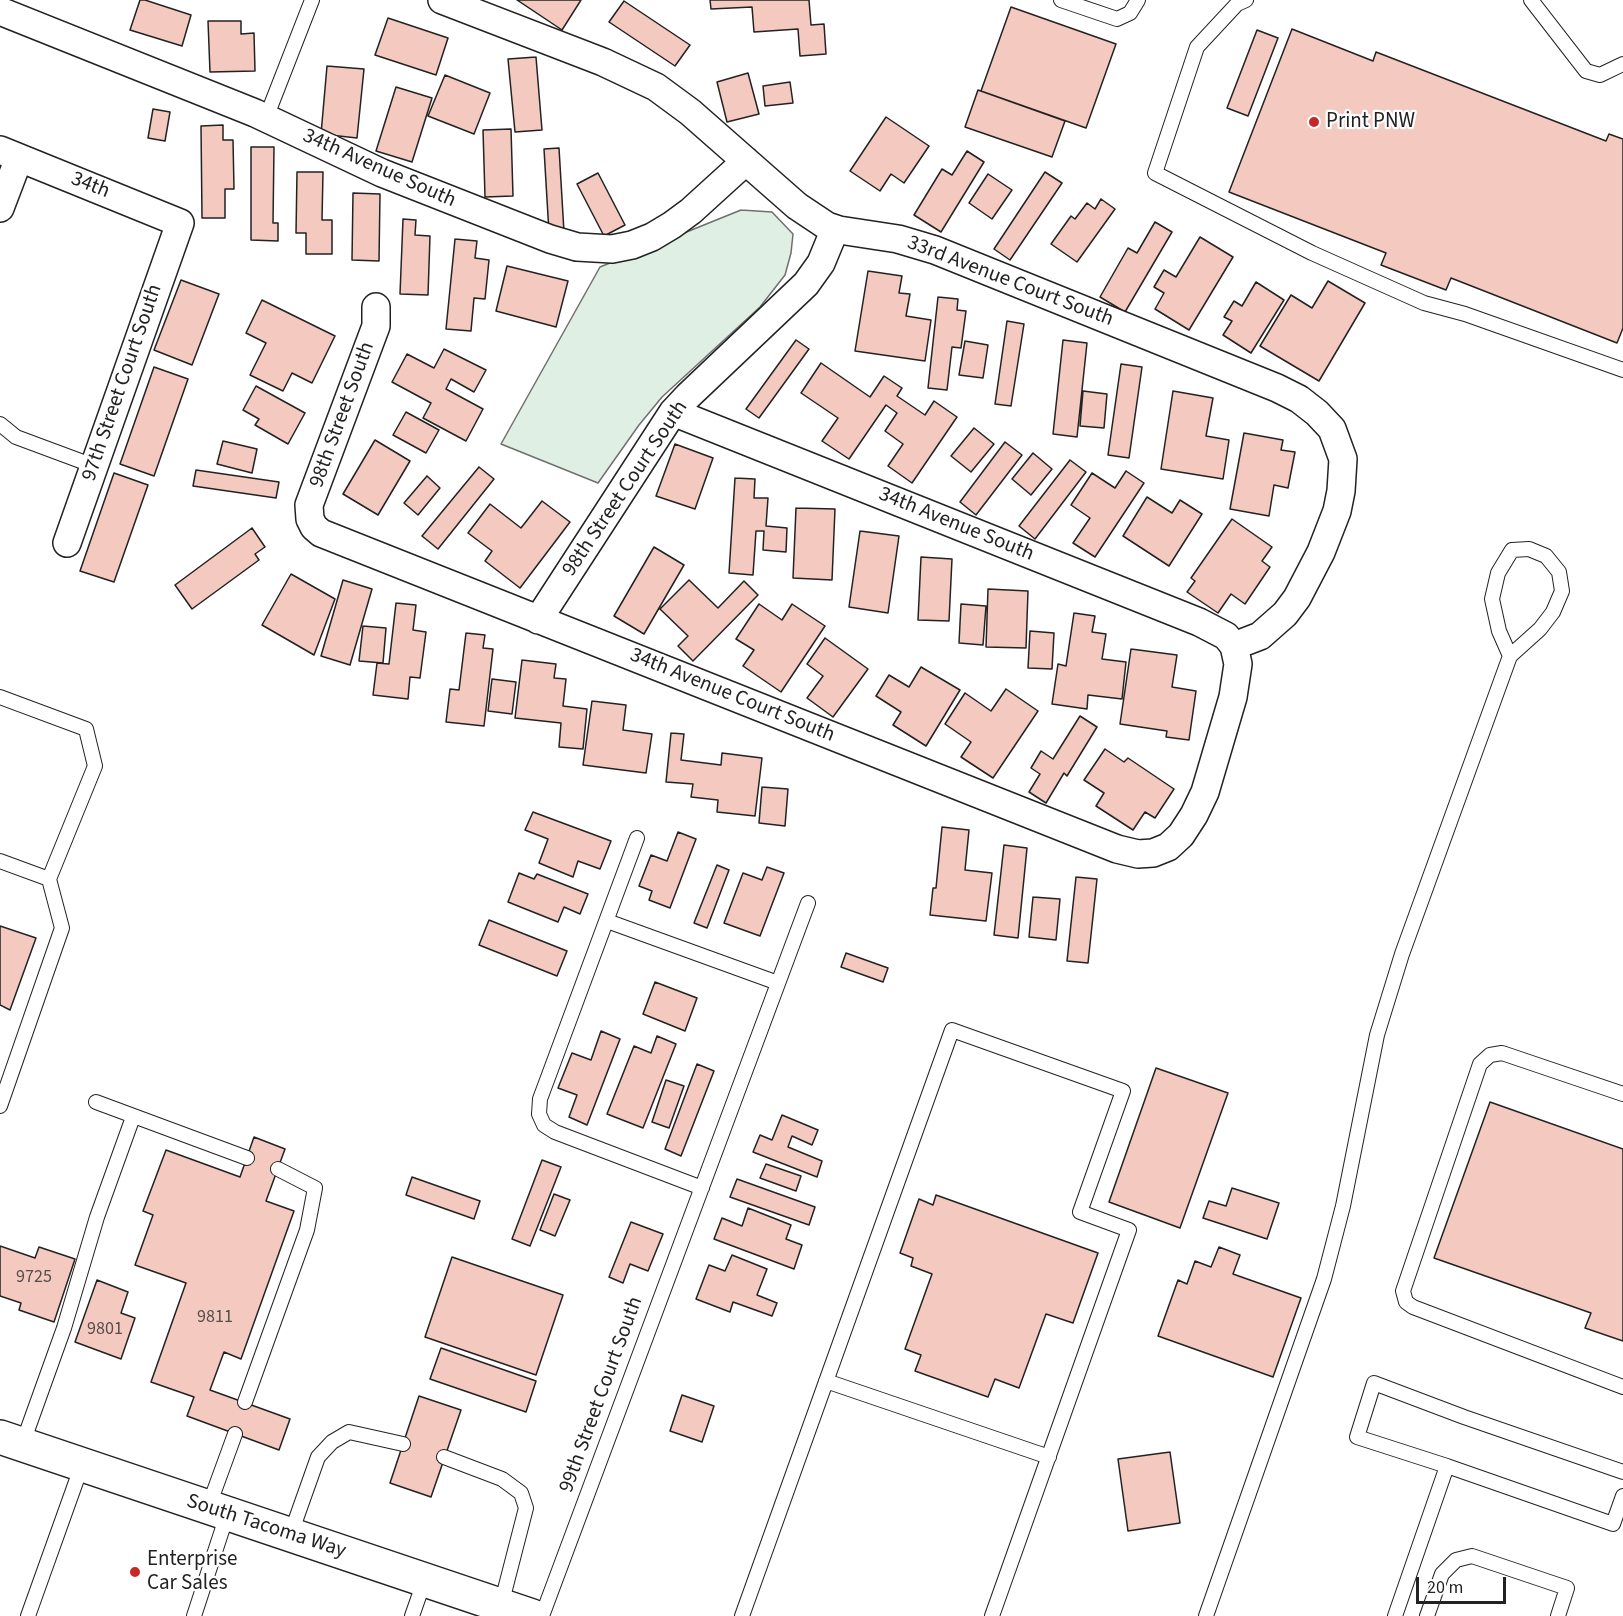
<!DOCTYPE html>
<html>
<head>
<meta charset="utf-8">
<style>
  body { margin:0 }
  #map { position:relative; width:1623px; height:1616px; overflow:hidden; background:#fff; font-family:"Source Sans 3",sans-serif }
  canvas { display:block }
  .scale { position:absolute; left:1416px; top:1577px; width:90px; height:27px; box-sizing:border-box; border:3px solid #222; border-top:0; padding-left:8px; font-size:18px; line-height:21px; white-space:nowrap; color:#222; -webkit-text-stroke:4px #fff; paint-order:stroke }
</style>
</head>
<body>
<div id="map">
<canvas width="1623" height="1616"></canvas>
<div class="scale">20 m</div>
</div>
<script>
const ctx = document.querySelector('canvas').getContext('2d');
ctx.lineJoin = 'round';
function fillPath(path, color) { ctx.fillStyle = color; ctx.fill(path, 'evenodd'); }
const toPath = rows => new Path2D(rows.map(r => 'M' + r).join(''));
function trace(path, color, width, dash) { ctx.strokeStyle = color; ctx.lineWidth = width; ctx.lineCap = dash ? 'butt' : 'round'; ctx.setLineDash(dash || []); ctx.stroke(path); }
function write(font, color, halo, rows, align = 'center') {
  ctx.font = font + ' "Source Sans 3",sans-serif'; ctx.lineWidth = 4.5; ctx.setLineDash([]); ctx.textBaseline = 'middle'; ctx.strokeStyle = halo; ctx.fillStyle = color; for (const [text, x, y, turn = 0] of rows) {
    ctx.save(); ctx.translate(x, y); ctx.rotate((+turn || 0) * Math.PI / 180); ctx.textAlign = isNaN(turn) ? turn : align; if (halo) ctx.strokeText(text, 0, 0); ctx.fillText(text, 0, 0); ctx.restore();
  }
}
const green = toPath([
  [741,210,772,212,793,234,791,253,785,275,760,307,662,397,639,425,598,483,501,444,600,267,741,210]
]);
const building = toPath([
  [140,0,145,0,191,15,182,46,130,30,140,0],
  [517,0,581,0,562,30,517,0],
  [710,0,809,0,811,25,824,24,826,54,800,56,798,29,754,32,752,7,711,9,710,0],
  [624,1,690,45,675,66,609,22,624,1],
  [1011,7,1116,44,1086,128,981,91,1011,7],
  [388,18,448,38,436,75,375,55,388,18],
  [208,21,241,21,241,34,254,33,255,71,210,72,208,21],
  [1292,29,1373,61,1376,52,1606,141,1609,134,1623,139,1623,328,1617,343,1451,278,1446,290,1381,265,1386,253,1229,192,1292,29],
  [1257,30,1278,38,1248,116,1227,108,1257,30],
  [536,57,542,130,515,132,508,59,536,57],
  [327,66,364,69,357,138,321,134,327,66],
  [748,73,759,114,727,122,717,82,748,73],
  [445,75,490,93,474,134,428,116,445,75],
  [790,82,793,103,765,106,763,86,790,82],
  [396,87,432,98,412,162,376,151,396,87],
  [978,90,1065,121,1052,157,965,127,978,90],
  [153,109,170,112,165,141,148,138,153,109],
  [886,117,929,146,904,183,891,174,880,191,850,171,886,117],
  [223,125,223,140,233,140,234,189,225,189,225,218,202,218,201,126,223,125],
  [511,129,513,196,485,197,483,130,511,129],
  [251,147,274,147,273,223,278,223,278,241,251,240,251,147],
  [559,148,564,232,549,233,544,149,559,148],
  [967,151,984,162,941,232,914,215,942,169,952,175,967,151],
  [297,172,323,172,322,220,332,220,332,254,306,254,306,233,296,233,297,172],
  [1045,172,1062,183,1010,260,994,249,1045,172],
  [598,173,625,225,604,236,577,184,598,173],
  [988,174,1012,190,992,219,969,203,988,174],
  [353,193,380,194,379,261,352,260,353,193],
  [1101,199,1115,209,1077,262,1051,244,1071,216,1075,219,1087,203,1095,209,1101,199],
  [403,219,416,220,415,235,430,236,428,295,400,294,403,219],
  [1155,222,1172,232,1125,312,1100,297,1128,248,1137,253,1155,222],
  [1200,237,1233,257,1189,330,1155,309,1164,293,1154,287,1164,270,1176,277,1200,237],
  [455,239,477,241,475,258,489,260,485,299,474,298,471,331,446,329,455,239],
  [507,266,568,281,556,327,496,311,507,266],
  [868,271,902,276,899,293,910,294,906,316,931,320,925,361,855,351,868,271],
  [181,280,219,294,192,365,154,350,181,280],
  [1328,281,1365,303,1319,381,1260,346,1291,295,1312,308,1328,281],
  [1256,282,1284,300,1251,353,1223,335,1232,321,1224,317,1234,301,1242,306,1256,282],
  [938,297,958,299,957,310,966,311,961,348,952,347,947,390,928,388,938,297],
  [262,300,335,336,312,383,292,373,283,391,250,375,266,343,246,333,262,300],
  [1007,321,1024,324,1011,406,995,404,1007,321],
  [796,340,809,349,759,418,746,409,796,340],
  [1063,340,1087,343,1077,437,1053,434,1063,340],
  [965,341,988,345,983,378,959,375,965,341],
  [444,349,486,370,474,392,451,379,446,389,483,409,466,441,423,418,431,403,392,382,407,354,434,368,444,349],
  [821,363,870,397,884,376,902,388,897,396,925,415,934,401,957,417,912,483,888,466,903,444,885,431,897,413,886,405,849,459,822,441,838,418,801,393,821,363],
  [1121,364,1142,367,1129,458,1108,455,1121,364],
  [154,367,188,379,154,476,120,464,154,367],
  [256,386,305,413,288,444,255,425,259,419,243,410,256,386],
  [1083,391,1107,394,1104,428,1080,426,1083,391],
  [1173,391,1213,398,1206,436,1229,440,1223,479,1161,469,1173,391],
  [406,412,439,430,426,453,393,435,406,412],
  [974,428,994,444,971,472,951,456,974,428],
  [1244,433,1283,440,1281,450,1295,452,1288,488,1274,485,1269,516,1230,509,1244,433],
  [375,440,410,461,378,515,343,494,375,440],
  [223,441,257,449,252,473,217,464,223,441],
  [1005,442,1022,455,976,515,960,502,1005,442],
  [675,444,713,458,695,509,656,496,675,444],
  [1033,453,1052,469,1031,495,1012,479,1033,453],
  [1070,460,1086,472,1035,539,1019,526,1070,460],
  [479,467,494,479,438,549,422,536,479,467],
  [196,470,279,482,276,498,193,486,196,470],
  [1126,471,1144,483,1095,557,1073,543,1090,518,1071,505,1092,473,1115,488,1126,471],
  [114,473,148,485,114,582,80,571,114,473],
  [427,476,440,488,418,515,404,503,427,476],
  [735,478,755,479,754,498,768,498,766,526,787,528,786,552,763,550,764,531,756,531,753,575,729,573,735,478],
  [1147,497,1172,513,1180,500,1202,514,1169,566,1123,536,1147,497],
  [542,501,570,522,520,588,485,561,492,551,468,533,490,504,521,528,542,501],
  [796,508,835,509,832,580,793,578,796,508],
  [1232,519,1272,547,1262,561,1270,567,1245,604,1231,594,1218,613,1187,592,1195,581,1191,578,1232,519],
  [252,528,265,547,255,554,259,560,192,609,175,585,252,528],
  [860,531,899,536,888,613,849,607,860,531],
  [654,547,684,565,644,634,614,616,654,547],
  [921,557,952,559,949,621,918,620,921,557],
  [291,574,335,599,314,655,262,625,291,574],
  [343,580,372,589,350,665,321,656,343,580],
  [689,580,718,608,744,581,758,595,693,661,678,646,688,636,660,609,689,580],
  [988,589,1028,591,1026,648,986,647,988,589],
  [396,603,416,605,413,630,426,632,420,678,410,677,408,699,373,695,377,663,389,664,396,603],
  [759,604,782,620,792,604,825,626,781,692,743,666,754,650,736,639,759,604],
  [961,604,986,606,983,645,959,643,961,604],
  [1074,613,1095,616,1092,632,1106,634,1102,659,1126,662,1122,699,1088,695,1087,709,1052,704,1058,664,1066,666,1074,613],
  [363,626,386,628,383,663,359,661,363,626],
  [1030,631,1054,633,1052,669,1028,668,1030,631],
  [466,633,485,635,483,648,493,649,484,726,446,722,450,689,459,690,466,633],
  [825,638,868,669,833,717,807,698,823,676,807,664,825,638],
  [1131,649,1177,655,1172,687,1196,691,1189,740,1166,737,1167,731,1120,724,1131,649],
  [522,660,556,664,554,678,566,679,563,706,587,709,583,749,559,747,561,723,515,718,522,660],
  [921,667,960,690,926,746,893,725,901,712,876,696,889,675,909,687,921,667],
  [492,679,516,682,512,714,488,711,492,679],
  [1006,689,1038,711,993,778,961,757,971,742,945,724,965,693,991,711,1006,689],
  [592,701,626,705,623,730,652,734,646,773,583,765,592,701],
  [1080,716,1097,727,1067,776,1064,773,1046,803,1029,792,1040,774,1031,768,1041,751,1053,759,1080,716],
  [671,733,684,734,681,760,721,765,722,753,762,758,755,816,717,812,718,800,691,797,693,784,666,782,671,733],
  [1105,749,1124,762,1128,758,1174,789,1155,818,1145,812,1133,830,1096,806,1104,793,1084,780,1105,749],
  [762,787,788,789,785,826,759,823,762,787],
  [533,812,611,841,600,869,578,861,573,877,539,863,548,839,525,830,533,812],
  [942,827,969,830,965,870,992,873,986,921,930,915,933,888,936,888,942,827],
  [678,832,696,839,670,908,649,900,652,891,639,886,651,855,667,861,678,832],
  [1004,845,1027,848,1018,938,994,935,1004,845],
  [717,865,729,870,707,928,694,923,717,865],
  [767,867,784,873,760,936,724,923,743,873,762,880,767,867],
  [519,873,534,879,537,874,588,894,580,914,564,907,558,922,508,902,519,873],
  [1076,877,1097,879,1088,963,1067,961,1076,877],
  [1033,897,1060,899,1056,940,1029,937,1033,897],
  [489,920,567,951,557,976,479,945,489,920],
  [0,926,36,938,10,1010,0,1005,0,926],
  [846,953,888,968,883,982,841,967,846,953],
  [655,982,697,998,685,1031,643,1014,655,982],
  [601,1031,620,1039,587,1125,569,1117,577,1095,558,1088,572,1053,591,1060,601,1031],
  [657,1036,676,1044,643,1128,607,1114,634,1046,651,1053,657,1036],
  [697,1064,714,1071,681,1156,665,1149,697,1064],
  [1156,1068,1228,1093,1180,1228,1109,1202,1156,1068],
  [666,1080,684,1086,669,1128,652,1122,666,1080],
  [1490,1102,1623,1149,1623,1341,1585,1328,1591,1313,1434,1258,1490,1102],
  [782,1115,818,1130,812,1145,792,1136,788,1147,822,1161,817,1177,753,1152,760,1135,772,1140,782,1115],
  [254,1137,285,1149,266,1201,294,1211,241,1359,224,1352,210,1390,290,1419,279,1450,187,1416,194,1397,151,1382,186,1283,135,1265,153,1215,143,1211,166,1150,240,1177,254,1137],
  [542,1160,561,1167,530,1246,512,1239,542,1160],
  [766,1164,801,1176,796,1191,760,1178,766,1164],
  [412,1177,480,1201,474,1219,406,1195,412,1177],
  [737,1179,815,1207,809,1225,730,1197,737,1179],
  [1232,1188,1279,1203,1267,1239,1203,1218,1209,1201,1226,1206,1232,1188],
  [554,1194,570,1200,555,1236,540,1230,554,1194],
  [936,1195,1098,1253,1073,1323,1046,1314,1019,1388,995,1379,988,1397,915,1371,921,1355,905,1349,932,1274,911,1266,913,1258,900,1253,919,1199,933,1205,936,1195],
  [748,1208,791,1225,786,1239,802,1245,794,1269,714,1239,722,1218,742,1226,748,1208],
  [631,1222,663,1234,648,1271,630,1264,623,1283,609,1277,631,1222],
  [0,1246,35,1258,39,1247,75,1259,54,1322,19,1310,21,1303,0,1296,0,1246],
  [1219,1247,1240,1255,1233,1274,1301,1298,1273,1377,1158,1336,1178,1280,1187,1284,1195,1261,1211,1267,1219,1247],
  [732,1255,767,1269,757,1295,777,1303,772,1316,733,1302,730,1312,696,1299,709,1265,725,1271,732,1255],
  [452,1257,563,1295,536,1375,425,1337,452,1257],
  [97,1280,128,1292,121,1313,135,1318,121,1359,75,1342,97,1280],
  [441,1348,536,1381,526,1412,430,1379,441,1348],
  [682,1395,714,1406,702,1442,670,1431,682,1395],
  [419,1396,461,1410,431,1497,390,1483,419,1396],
  [1170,1452,1180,1523,1128,1531,1118,1459,1170,1452]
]);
const lane = toPath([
  [1061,0,1117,19,1130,13,1138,0],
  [1246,0,1237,4,1197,47,1155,173,1312,253,1424,303,1465,314,1623,370],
  [1531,0,1586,71,1600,75,1623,64],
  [266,118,312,0],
  [0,424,16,437,94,466],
  [0,697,86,729,95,766,49,879],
  [637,838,540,1099,539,1114,544,1125,555,1132,702,1188],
  [0,861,49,879,62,928,0,1106],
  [607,921,778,983],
  [1623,1094,1502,1053,1490,1055,1480,1064,1403,1291,1406,1302,1413,1307,1623,1387],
  [96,1102,247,1158],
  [826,1381,1049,1457],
  [245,1402,307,1230,315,1188,278,1169],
  [22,1445,64,1328,97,1217,133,1117],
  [444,1457,502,1479,521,1493,526,1508,501,1605],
  [1623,1472,1464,1417,1374,1383,1357,1437,1447,1466,1613,1524,1623,1496],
  [208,1508,235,1434],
  [290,1536,318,1457,332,1442,349,1432,403,1444],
  [28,1616,82,1465],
  [194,1616,227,1515],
  [412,1616,425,1579],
  [542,1616,808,903],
  [742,1616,952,1030,1123,1091,1080,1212,1129,1230,992,1616],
  [1206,1616,1324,1279,1343,1206,1377,1035,1402,954,1510,656,1540,629,1553,612,1562,591,1559,572,1546,556,1529,549,1512,550,1498,573,1492,599,1499,631,1510,656],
  [1395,1616,1447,1466],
  [1427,1616,1442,1574,1456,1560,1472,1556,1567,1588,1558,1616]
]);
const street = toPath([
  [442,0,603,62,656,87,690,112,797,206,827,226,839,230,898,239,935,250,1277,388,1299,399,1317,413,1332,429,1343,459,1341,491,1337,511,1321,552,1297,598,1285,614,1260,636,1234,646],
  [0,11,255,113,382,173,550,239,577,247,612,249,632,245,652,237,672,225,691,211,746,161],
  [0,150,180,223,67,543],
  [0,208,19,158],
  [376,307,376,326,309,505,310,519,314,527,321,533,1117,849,1138,854,1153,853,1168,847,1181,835,1194,815,1205,792,1233,697,1238,664,1234,646,1226,636,1199,622,673,412],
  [538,620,673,412,688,396,806,284,821,263,835,229]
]);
const primary = toPath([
  [0,1437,532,1616]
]);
const markers = [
  [1314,122,6,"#c62828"],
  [135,1572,6,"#c62828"]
];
const numberNames = [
  ["9725",34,1278],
  ["9811",215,1318],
  ["9801",105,1330]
];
const poiNames = [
  ["Print PNW",1326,122],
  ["Enterprise",147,1560],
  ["Car Sales",147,1584]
];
const streetNames = [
  ["34th Avenue South",379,169,24],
  ["34th",90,186,22],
  ["33rd Avenue Court South",1010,282,21],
  ["97th Street Court South",123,383,-71],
  ["98th Street South",343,415,-70],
  ["98th Street Court South",626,489,-56],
  ["34th Avenue South",956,525,22],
  ["34th Avenue Court South",732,696,22],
  ["99th Street Court South",602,1395,-70],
  ["South Tacoma Way",266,1527,18]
];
fillPath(green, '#e0efe3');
trace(green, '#6f6f6f', 1.5);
fillPath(building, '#f3c9c0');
trace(building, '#222', 1.5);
trace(lane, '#222', 16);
trace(street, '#222', 30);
trace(primary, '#222', 36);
trace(lane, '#fff', 14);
trace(street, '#fff', 27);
trace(primary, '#fff', 33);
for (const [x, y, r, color] of markers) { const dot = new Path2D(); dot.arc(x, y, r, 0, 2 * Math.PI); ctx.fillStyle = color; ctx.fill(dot); trace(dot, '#fff', 2); }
write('18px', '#564c4a', null, numberNames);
write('21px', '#222', '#fff', poiNames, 'left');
write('21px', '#222', '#fff', streetNames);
</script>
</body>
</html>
